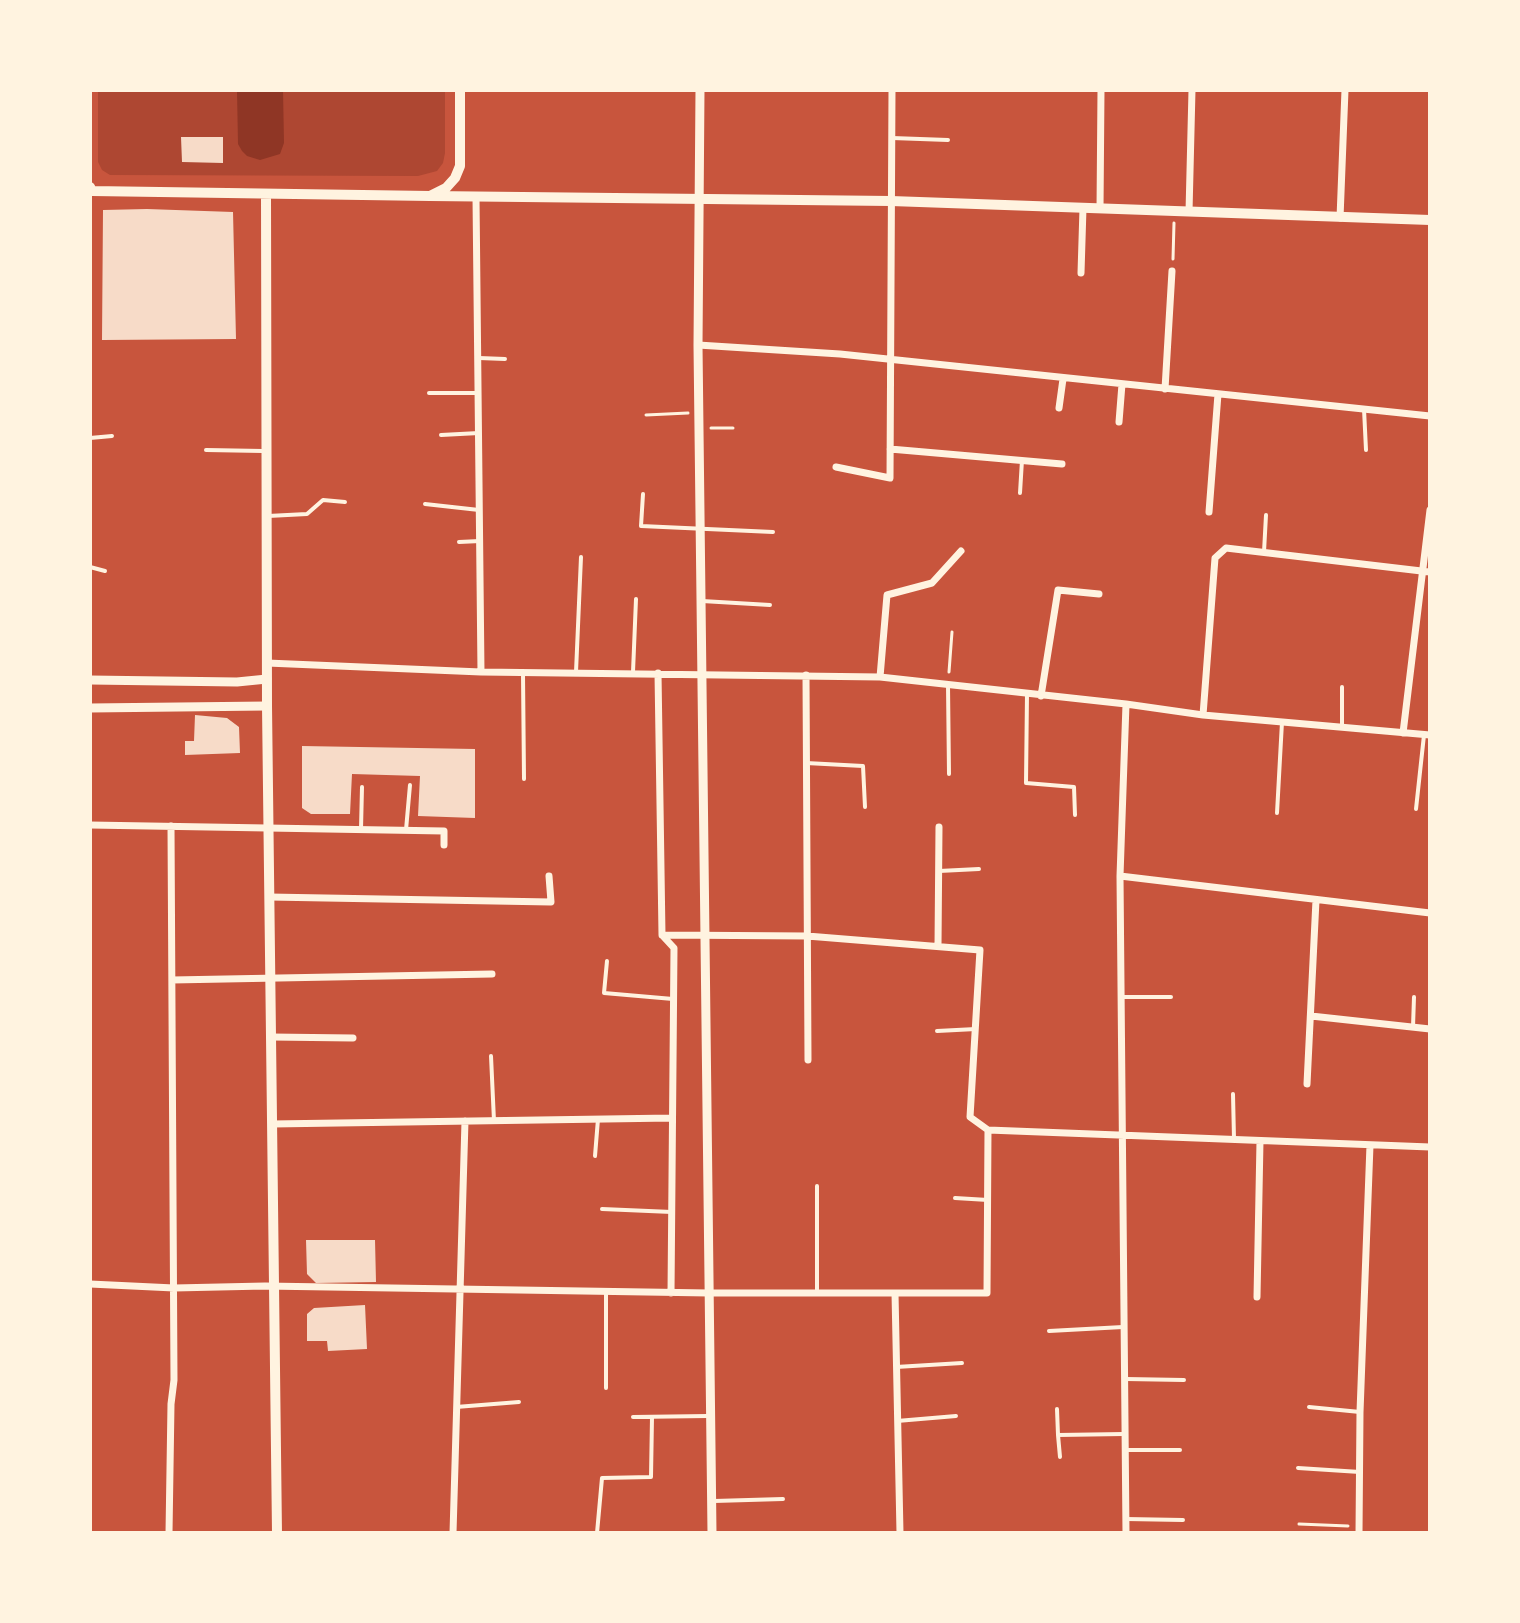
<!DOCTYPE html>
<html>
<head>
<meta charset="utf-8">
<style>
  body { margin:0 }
  #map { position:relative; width:1520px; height:1623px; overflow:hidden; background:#c8553d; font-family:"Titillium Web",sans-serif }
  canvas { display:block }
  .frame { position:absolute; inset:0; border:92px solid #fff3e0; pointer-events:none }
</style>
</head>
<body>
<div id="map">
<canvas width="1520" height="1623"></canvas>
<div class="frame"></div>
</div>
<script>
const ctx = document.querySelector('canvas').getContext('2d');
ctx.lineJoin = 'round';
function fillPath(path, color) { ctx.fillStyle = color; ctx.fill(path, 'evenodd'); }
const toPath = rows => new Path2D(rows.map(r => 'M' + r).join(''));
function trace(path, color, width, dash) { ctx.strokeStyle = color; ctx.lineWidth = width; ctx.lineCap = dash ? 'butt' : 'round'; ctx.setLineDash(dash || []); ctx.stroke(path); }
const green = toPath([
  [98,90,445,90,445,153,443,163,437,171,418,176,110,175,102,170,98,162]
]);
const water = toPath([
  [237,90,283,90,284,143,280,154,260,160,247,156,242,151,238,144]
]);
const building = toPath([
  [181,137,223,137,223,163,182,162],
  [147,209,233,212,236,339,102,340,103,210],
  [195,715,227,718,239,727,240,753,185,755,185,741,194,741],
  [302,746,475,749,475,818,418,816,420,776,352,774,350,814,311,814,302,808],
  [306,1240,375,1240,376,1282,316,1283,307,1274],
  [365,1305,367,1349,328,1351,327,1341,307,1341,307,1314,314,1308]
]);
const path = toPath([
  [1173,259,1174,223],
  [646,415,688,413],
  [711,428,733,428],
  [949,672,952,632],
  [1299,1524,1348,1526]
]);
const service = toPath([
  [892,138,948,140],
  [479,358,505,359],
  [429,393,478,393],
  [1364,409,1366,450],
  [441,435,479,433],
  [90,438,112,436],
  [206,450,263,451],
  [1020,493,1022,460],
  [643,494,641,526,773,532],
  [425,504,479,510],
  [268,516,307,514,323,500,345,502],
  [459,542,480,541],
  [1264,552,1266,515],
  [90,567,105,571],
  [702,601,770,605],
  [576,672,581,557],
  [633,672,636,599],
  [523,674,524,779],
  [948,685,949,774],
  [1027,694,1026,783,1074,787,1075,815],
  [1342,727,1342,687],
  [806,763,863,766,865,807],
  [1416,809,1424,735],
  [1277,813,1282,722],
  [361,829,362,787],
  [406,830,410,785],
  [939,871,979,869],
  [607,961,604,993,673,999],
  [1123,997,1171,997],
  [1413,1027,1414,997],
  [937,1031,976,1029],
  [491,1056,494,1121],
  [1233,1094,1234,1139],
  [595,1156,598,1119],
  [955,1198,988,1200],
  [602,1209,672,1212],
  [817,1291,817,1186],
  [1049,1331,1123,1327],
  [896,1367,962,1363],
  [1126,1379,1184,1380],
  [606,1388,606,1292],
  [456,1407,519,1402],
  [1309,1407,1360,1412],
  [1057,1409,1058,1435,1124,1434],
  [633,1417,708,1416],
  [897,1421,956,1416],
  [1058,1435,1060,1457],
  [1127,1450,1180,1450],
  [1298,1468,1360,1472],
  [714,1501,783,1499],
  [1126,1519,1183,1520],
  [597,1533,602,1478,651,1477,652,1417]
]);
const minor = toPath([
  [476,197,481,672],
  [1100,209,1101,90],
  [1189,212,1192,90],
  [1340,218,1345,90],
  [1081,273,1083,208],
  [698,345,840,354,1430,416],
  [1165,389,1172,271],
  [1059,408,1063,379],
  [1119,422,1122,384],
  [890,449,1062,464],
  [836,467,890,478,892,90],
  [1209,512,1218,394],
  [267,663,481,672,880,677,1126,704,1203,715,1430,735],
  [658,673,662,935,674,948,671,1293],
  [806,675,808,1060],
  [880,677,887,595,932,583,961,551],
  [1041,696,1058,590,1099,594],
  [1126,704,1120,876,1126,1533],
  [1203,715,1215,558,1226,548,1430,572],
  [1403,733,1430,510],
  [90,825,444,831,444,845],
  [1120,876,1430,913],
  [269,897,551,902,549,876],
  [662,935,807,936,980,950,970,1117,988,1130],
  [938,946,939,827],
  [172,980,492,974],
  [1311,1016,1430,1029],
  [271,1037,353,1038],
  [1307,1084,1316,900],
  [272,1124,672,1118],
  [988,1130,1430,1147],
  [90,1284,174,1288,265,1286,709,1293,987,1293,988,1130],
  [895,1293,900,1533],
  [1257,1297,1260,1141],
  [169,1533,171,1404,174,1380,171,826],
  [453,1533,465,1121],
  [1359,1533,1360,1412,1370,1145]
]);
const tertiary = toPath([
  [700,90,698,345,712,1533],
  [90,680,237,682,267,679],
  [90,708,267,706]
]);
const secondary = toPath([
  [90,187,92,191,430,196,446,188,455,178,460,166,460,90],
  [266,195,267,706,277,1533],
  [430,196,891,201,1430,220]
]);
fillPath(green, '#ae4732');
fillPath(water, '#8f3625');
fillPath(building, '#f7dbc8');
trace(path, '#fff3e0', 3);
trace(service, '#fff3e0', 4);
trace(minor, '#fff3e0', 7);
trace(tertiary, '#fff3e0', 9);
trace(secondary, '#fff3e0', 10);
</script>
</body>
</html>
